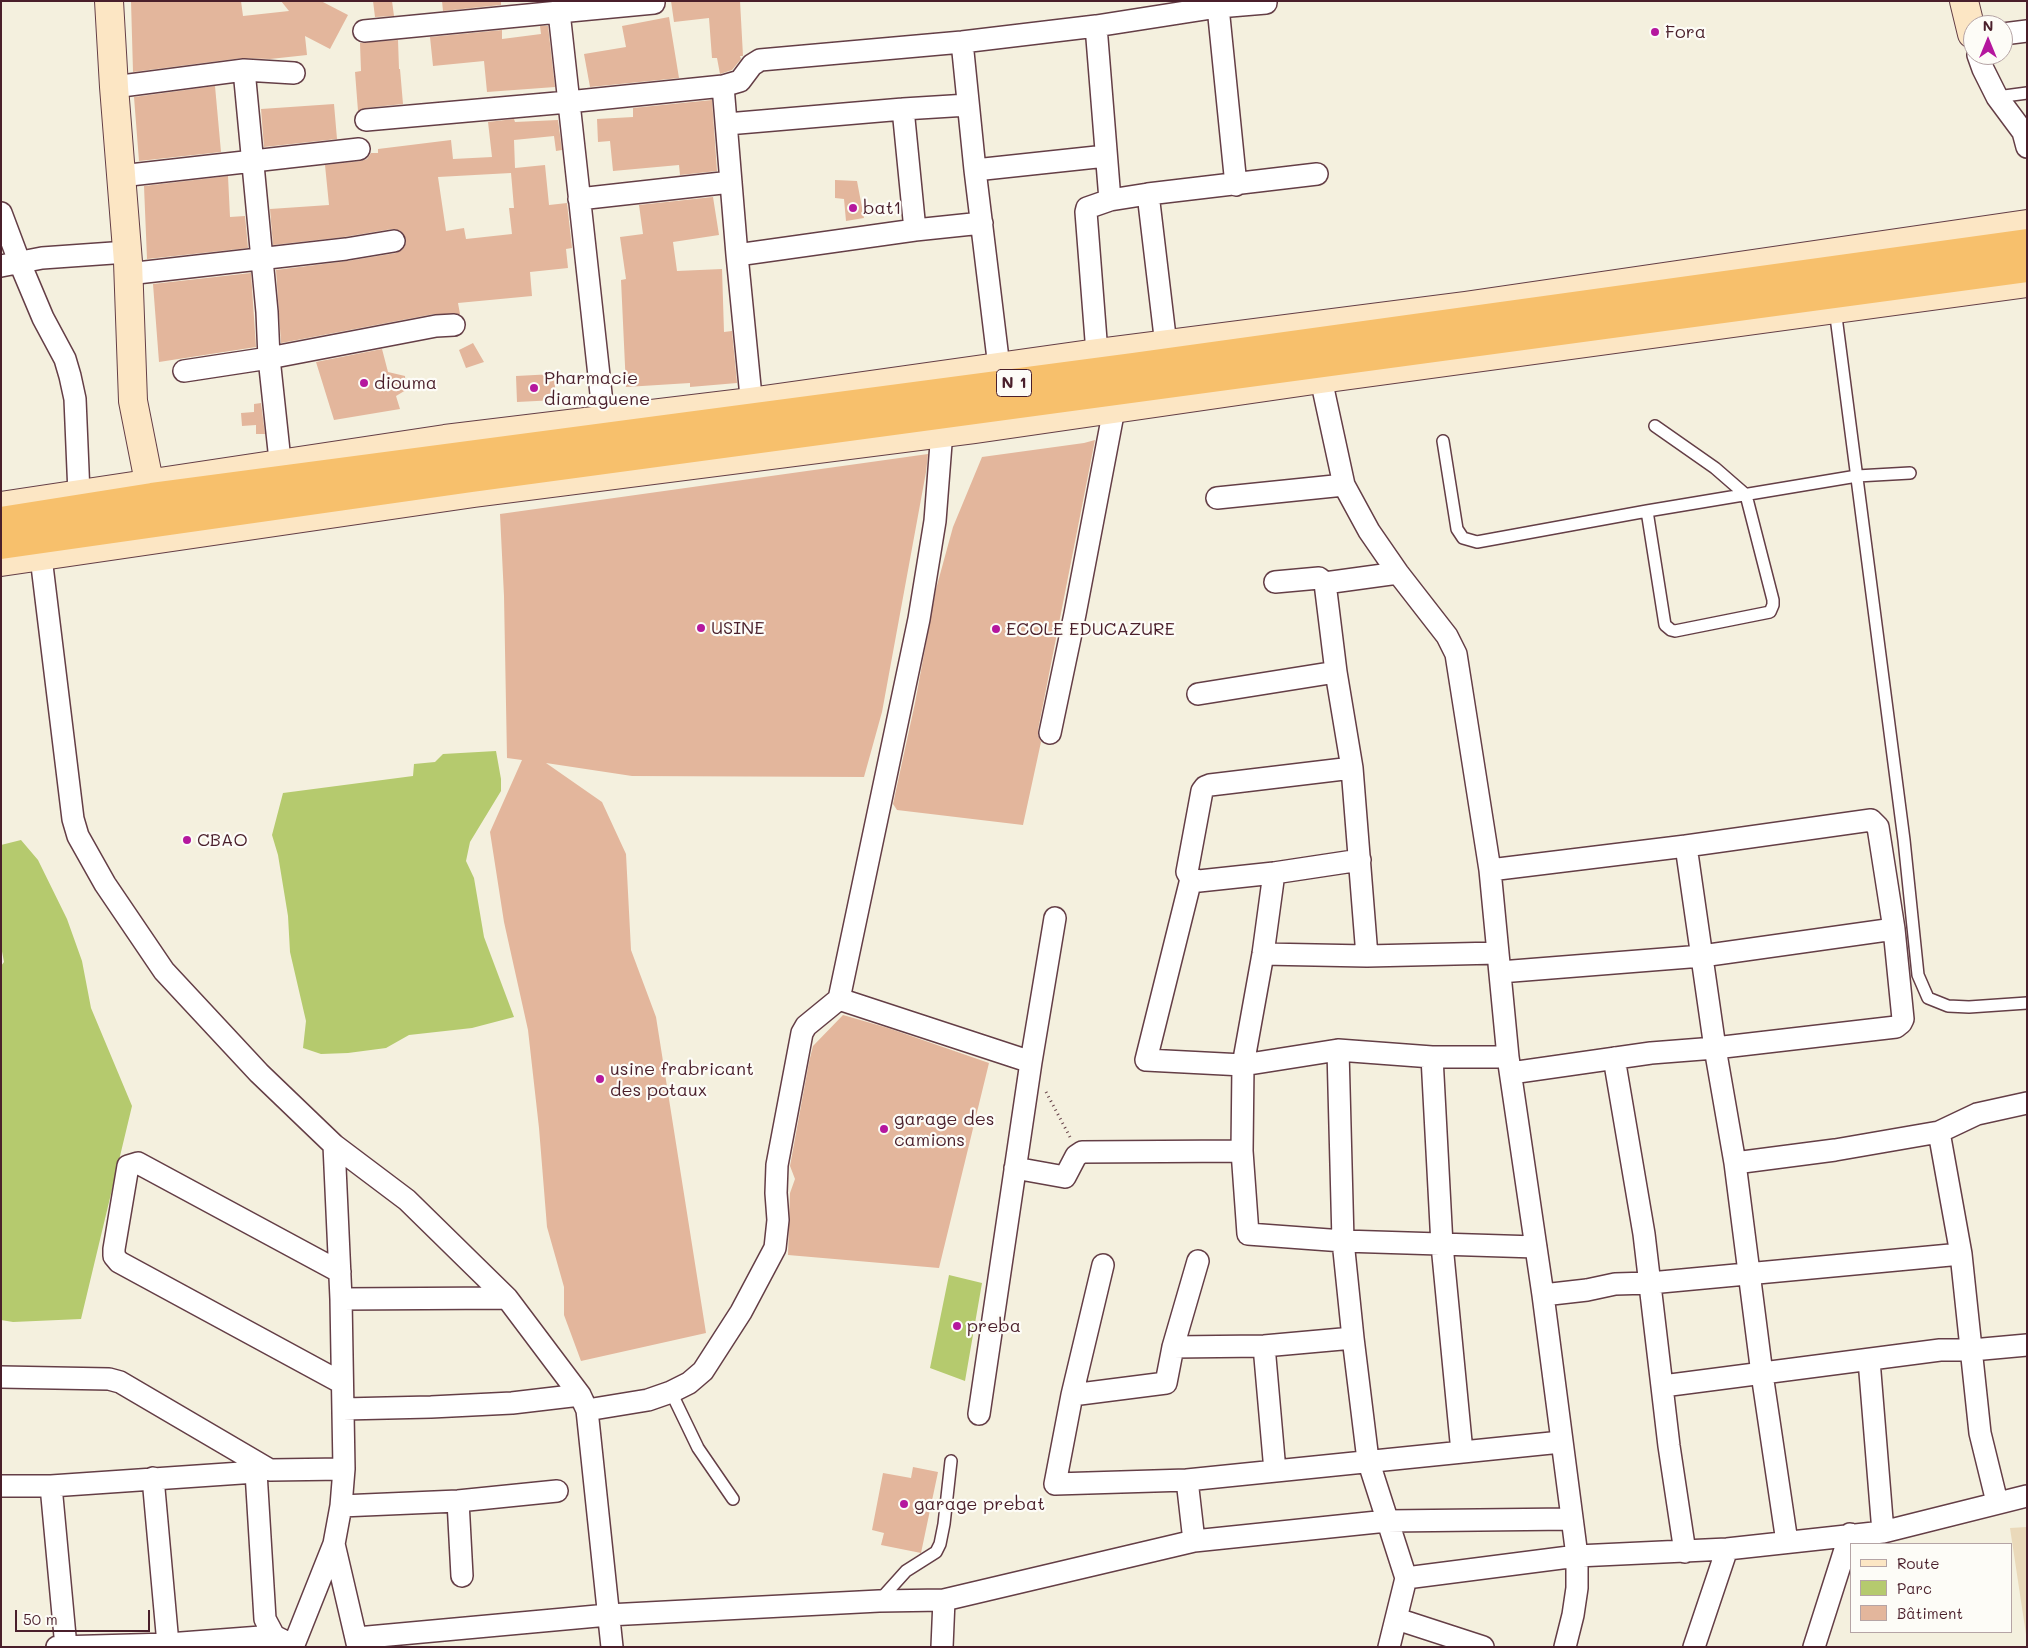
<!DOCTYPE html>
<html>
<head>
<meta charset="utf-8">
<style>
  body { margin:0 }
  #map { position:relative; width:2028px; height:1648px; overflow:hidden; background:#f4f0de; font-family:Mali,sans-serif }
  canvas { display:block }
  .frame { position:absolute; inset:0; border:2px solid #4a1f2b; pointer-events:none }
  .legend { position:absolute; left:1850px; top:1543px; width:162px; height:90px; box-sizing:border-box; background:#fdfcf7; border:1px solid #b5a4a5; margin:0; padding:6px 9px; list-style:none; font-size:15px; color:#4a1f2b }
  .legend li { display:flex; align-items:center; gap:10px; height:25px }
  .legend b { width:25px; border:1px solid #b5a4a5 }
  .north { position:absolute; left:1963px; top:15px; width:50px; height:50px; box-sizing:border-box; background:#fdfcf7; border:1px solid #b5a4a5; border-radius:50%; rotate:0deg; font-size:14px; font-weight:700; line-height:20px; text-align:center; color:#4a1f2b }
  .north::after { content:''; display:block; margin:auto; width:18px; height:22px; background:#b5179e; clip-path:polygon(50% 0,100% 100%,50% 72%,0 100%) }
  .scale { position:absolute; left:15px; top:1610px; width:135px; height:22px; box-sizing:border-box; border:2px solid #4a1f2b; border-top:0; padding-left:6px; font-size:15px; line-height:18px; white-space:nowrap; color:#4a1f2b; -webkit-text-stroke:4px #fdfcf7; paint-order:stroke }
</style>
</head>
<body>
<div id="map">
<canvas width="2028" height="1648"></canvas>
<div class="frame"></div>
<ul class="legend">
<li><b style="height:6px;background:#fce6c4"></b>Route</li>
<li><b style="height:14px;background:#b5ca6e"></b>Parc</li>
<li><b style="height:14px;background:#e3b69c"></b>Bâtiment</li>
</ul>
<div class="north">N</div>
<div class="scale">50 m</div>
</div>
<script>
const ctx = document.querySelector('canvas').getContext('2d');
ctx.lineJoin = 'round';
function fillPath(path, color) { ctx.fillStyle = color; ctx.fill(path, 'evenodd'); }
const toPath = rows => new Path2D(rows.map(r => 'M' + r).join(''));
function trace(path, color, width, dash) { ctx.strokeStyle = color; ctx.lineWidth = width; ctx.lineCap = dash ? 'butt' : 'round'; ctx.setLineDash(dash || []); ctx.stroke(path); }
function write(font, color, halo, rows, align = 'center') {
  ctx.font = font + ' Mali,sans-serif'; ctx.lineWidth = 4.5; ctx.setLineDash([]); ctx.textBaseline = 'middle'; ctx.strokeStyle = halo; ctx.fillStyle = color; for (const [text, x, y, turn = 0] of rows) {
    ctx.save(); ctx.translate(x, y); ctx.rotate((+turn || 0) * Math.PI / 180); ctx.textAlign = isNaN(turn) ? turn : align; if (halo) ctx.strokeText(text, 0, 0); ctx.fillText(text, 0, 0); ctx.restore();
  }
}
const built = toPath([
  [2027,1527,2027,1641,2010,1528]
]);
const green = toPath([
  [496,751,501,779,501,791,470,842,466,861,474,878,484,937,514,1017,472,1028,409,1035,386,1048,348,1053,321,1054,303,1048,306,1021,290,952,288,916,278,855,272,835,283,793,413,776,414,764,435,762,443,754],
  [21,840,38,860,67,919,82,961,91,1008,132,1106,81,1319,13,1322,1,1320,1,966,4,962,1,946,1,845],
  [949,1275,982,1283,965,1381,930,1368]
]);
const building = toPath([
  [131,1,241,1,243,16,289,11,281,1,321,1,348,15,330,49,305,36,307,55,270,59,242,58,133,72],
  [373,1,392,1,394,16,375,17],
  [442,1,501,1,501,5,443,11],
  [671,1,740,1,743,56,740,56,741,59,732,70,720,74,717,58,712,58,709,18,674,22],
  [669,17,679,78,590,87,584,54,626,47,622,26],
  [540,26,548,26,555,87,487,92,484,61,433,66,430,37,502,30,502,39,541,34],
  [398,40,399,69,400,69,403,104,365,108,358,111,355,72,361,71,360,43],
  [215,86,221,152,139,161,134,97],
  [712,100,717,171,680,175,679,165,613,171,610,141,598,142,597,119,633,117,633,108],
  [334,104,337,139,264,147,261,109],
  [514,119,515,122,558,120,562,150,556,151,554,136,514,140,515,168,545,165,549,205,567,203,572,248,566,249,568,268,530,272,532,296,458,303,460,314,434,314,281,343,276,270,347,261,396,253,402,250,405,246,406,239,403,233,399,230,392,229,344,237,273,245,270,209,329,205,325,165,361,161,367,159,371,153,378,153,378,149,451,140,453,159,492,157,488,122],
  [511,173,514,208,509,208,512,234,466,239,464,228,446,231,438,177],
  [228,176,230,217,245,216,248,248,147,259,144,186],
  [835,180,857,181,864,218,846,221,844,199,835,198],
  [713,197,719,235,673,242,677,271,722,269,724,332,732,331,737,383,690,387,690,383,626,387,621,280,626,279,620,237,643,234,639,205],
  [251,273,256,347,159,362,153,284],
  [473,343,484,362,466,368,459,350],
  [382,349,388,372,405,376,406,390,396,396,400,409,334,420,316,362],
  [554,374,556,400,517,402,516,376],
  [261,403,265,434,256,434,256,425,242,426,241,413,254,412,254,404],
  [1095,440,1038,730,1038,736,1041,742,1023,825,897,810,893,804,915,703,936,589,953,527,982,457,1084,443],
  [928,454,926,472,882,712,864,777,632,776,546,763,602,802,626,854,631,950,656,1017,706,1333,581,1361,564,1315,564,1287,547,1227,539,1128,528,1030,504,922,490,832,522,760,507,758,504,596,500,514],
  [843,1015,888,1028,989,1063,939,1268,788,1255,790,1193,795,1179,790,1166,809,1062,813,1046],
  [913,1467,938,1472,921,1553,881,1545,884,1533,872,1530,883,1473,911,1478]
]);
const path = toPath([
  [1046,1092,1070,1137]
]);
const lane = toPath([
  [1997,97,2027,93],
  [1835,309,1904,840,1918,975,1928,998,1948,1006,1969,1007,2027,1003],
  [1443,441,1457,529,1463,538,1477,542,1647,511,1857,476,1910,473],
  [1647,511,1665,625,1671,630,1675,631,1770,612,1773,605,1773,600,1746,495,1715,468,1655,426],
  [671,1392,698,1448,733,1499],
  [879,1601,906,1571,936,1552,940,1544,944,1524,951,1461]
]);
const street = toPath([
  [1218,7,1236,185],
  [559,12,654,3],
  [1096,26,1110,200],
  [364,31,559,12,604,421],
  [2003,34,2027,31],
  [962,42,975,170,999,367],
  [1978,55,1983,69,1997,97,2023,132,2027,147],
  [244,70,294,73],
  [723,86,737,255,753,417],
  [114,87,244,70,267,312,269,358,282,479],
  [903,109,915,230],
  [366,120,568,102,723,86,740,81,752,65,760,60,962,42,1096,26,1218,7,1266,3],
  [727,124,903,109,968,105],
  [975,170,1106,156],
  [121,176,359,149],
  [1148,194,1166,345],
  [579,199,731,182],
  [1,213,19,261,43,318,65,359,70,376,75,399,79,494],
  [737,255,915,230,982,223],
  [1,266,42,258,127,252],
  [128,274,346,249,394,241],
  [1097,353,1086,212,1087,208,1110,200,1148,194,1317,174],
  [184,371,269,358,436,326,454,325],
  [1321,379,1344,485,1369,531,1398,573,1447,636,1456,654,1490,870,1508,1057,1543,1295,1577,1556,1577,1588,1573,1615,1565,1647],
  [1217,498,1344,485],
  [39,541,73,819,78,836,105,884,164,971,259,1073,334,1145,341,1299,344,1469,341,1506,334,1544,293,1647],
  [1275,582,1319,578,1325,583,1398,573],
  [1325,583,1336,672,1352,768,1367,956],
  [1198,694,1336,672],
  [1050,733,1075,614,1114,409],
  [1352,768,1210,785,1205,787,1202,791,1187,872,1191,879,1199,881,1274,873,1360,860],
  [1686,846,1715,1048,1735,1163,1762,1374,1787,1542],
  [1490,870,1686,846,1871,820,1878,827,1894,929,1903,1019,1901,1023,1896,1027,1715,1048,1651,1053,1511,1073],
  [1274,873,1263,954,1243,1065,1242,1151,1248,1234,1343,1241,1536,1247],
  [1191,879,1146,1060,1243,1065,1338,1050,1432,1057,1508,1057],
  [1263,954,1367,956,1498,953],
  [1500,972,1702,956,1894,929],
  [839,999,1031,1062,979,1414],
  [1338,1050,1343,1241,1353,1338,1368,1460,1406,1578],
  [1432,1057,1442,1245,1462,1452],
  [1614,1058,1644,1234,1669,1446,1685,1552],
  [1031,1062,1055,918],
  [334,1145,407,1200,507,1298,580,1395,587,1410,612,1647],
  [1735,1163,1835,1150,1939,1132,1977,1114,2027,1103],
  [1015,1168,1065,1177,1076,1156,1082,1152,1242,1151],
  [1961,1254,1980,1433,1997,1502],
  [1103,1265,1072,1395,1055,1484,1187,1480,1561,1442],
  [340,1272,138,1163,128,1166,114,1249,114,1256,119,1262,342,1383],
  [1543,1295,1587,1290,1615,1284,1650,1283,1961,1254,1939,1132],
  [341,1299,507,1298],
  [1264,1346,1275,1471],
  [1173,1347,1264,1346,1353,1338],
  [1869,1360,1883,1532],
  [1,1377,109,1379,120,1382,270,1470,344,1469],
  [1663,1386,1940,1350,1972,1350,2027,1345],
  [1072,1395,1166,1383,1173,1347,1198,1261],
  [343,1409,431,1407,512,1403,580,1395],
  [587,1410,648,1400,671,1392,689,1383,703,1371,741,1312,775,1248,778,1220,776,1193,777,1165,802,1033,806,1026,839,999,919,619,935,521,943,418],
  [153,1478,168,1644],
  [1187,1480,1194,1541],
  [1,1486,51,1486,256,1472,265,1619,274,1636],
  [51,1486,66,1647],
  [458,1501,462,1576],
  [341,1506,458,1501,557,1491],
  [334,1544,358,1647],
  [1397,1619,1483,1647],
  [357,1638,608,1615,879,1601,944,1600,1194,1541,1387,1521,1571,1519],
  [57,1647,168,1644,274,1636,284,1641],
  [942,1647,944,1600],
  [1389,1647,1406,1578,1577,1556,1727,1549,1883,1532,2027,1496],
  [1694,1647,1727,1549],
  [1814,1647,1850,1534]
]);
const secondary = toPath([
  [109,1,114,87,128,262,133,401,152,497],
  [1964,1,1972,34],
  [1,506,445,439,751,402,1097,353,1466,306,2027,224],
  [1,562,474,493,974,429,1321,379,2027,283]
]);
const highway = toPath([
  [1,521,152,497,1134,367,2027,243],
  [1,545,472,478,2027,268]
]);
const markers = [
  [1655,32,5,"#b5179e"],
  [853,208,5,"#b5179e"],
  [364,383,5,"#b5179e"],
  [534,388,5,"#b5179e"],
  [701,628,5,"#b5179e"],
  [996,629,5,"#b5179e"],
  [187,840,5,"#b5179e"],
  [600,1079,5,"#b5179e"],
  [884,1129,5,"#b5179e"],
  [957,1326,5,"#b5179e"],
  [904,1504,5,"#b5179e"]
];
const shields = [
  [1014,383,35]
];
const shieldNames = [
  ["N 1",1014,383]
];
const poiNames = [
  ["Fora",1665,32],
  ["bat1",863,208],
  ["Pharmacie",544,378],
  ["diamaguene",544,399],
  ["diouma",374,383],
  ["USINE",711,628],
  ["ECOLE EDUCAZURE",1006,629],
  ["CBAO",197,840],
  ["usine frabricant",610,1069],
  ["des potaux",610,1090],
  ["garage des",894,1119],
  ["camions",894,1140],
  ["preba",967,1326],
  ["garage prebat",914,1504]
];
fillPath(built, '#ead9ba');
fillPath(green, '#b5ca6e');
fillPath(building, '#e3b69c');
trace(lane, '#643e46', 14);
trace(street, '#643e46', 24);
trace(secondary, '#643e46', 30);
trace(highway, '#643e46', 30);
trace(path, '#643e46', 3, [1, 4]);
trace(lane, '#fff', 11);
trace(street, '#fff', 21);
trace(secondary, '#fce6c4', 28);
trace(highway, '#f7c06c', 28);
for (const [x, y, r, color] of markers) { const dot = new Path2D(); dot.arc(x, y, r, 0, 2 * Math.PI); ctx.fillStyle = color; ctx.fill(dot); trace(dot, '#fdfcf7', 2); }
for (const [x, y, w] of shields) { const box = new Path2D(); box.roundRect(x - w / 2, y - 13.5, w, 27, 4); ctx.fillStyle = '#fdfcf7'; ctx.fill(box); trace(box, '#4a1f2b', 1); }
write('bold 16px', '#4a1f2b', null, shieldNames);
write('18px', '#4a1f2b', '#fdfcf7', poiNames, 'left');
</script>
</body>
</html>
